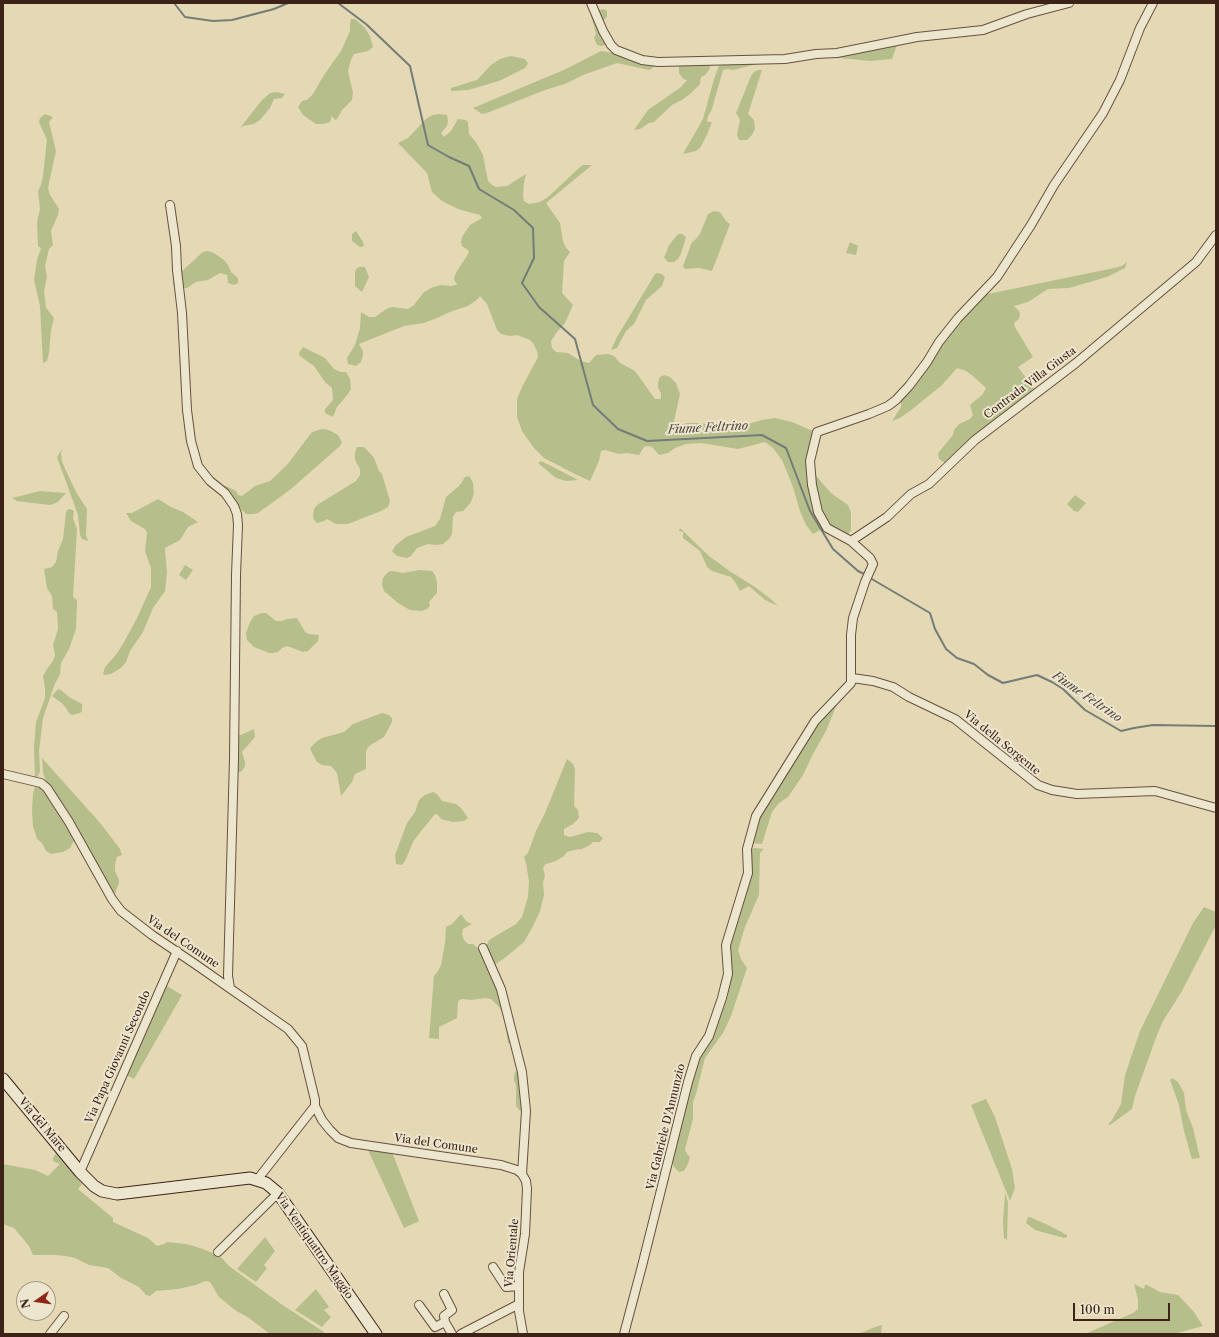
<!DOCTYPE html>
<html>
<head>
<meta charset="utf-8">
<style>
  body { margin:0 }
  #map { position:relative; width:1219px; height:1337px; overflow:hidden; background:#e4d9b4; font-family:"Libre Caslon Text",serif }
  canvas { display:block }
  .frame { position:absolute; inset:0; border:4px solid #3d2218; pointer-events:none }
  .north { position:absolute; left:16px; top:1281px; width:40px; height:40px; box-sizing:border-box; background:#ede6ce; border:1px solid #a79885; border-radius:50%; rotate:257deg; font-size:11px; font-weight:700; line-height:16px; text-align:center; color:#3d2218 }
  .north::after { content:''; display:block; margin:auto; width:14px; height:18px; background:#8f2418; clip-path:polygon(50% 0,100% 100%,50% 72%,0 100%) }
  .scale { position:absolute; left:1073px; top:1303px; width:97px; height:18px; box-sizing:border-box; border:2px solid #3d2218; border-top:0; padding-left:5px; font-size:12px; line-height:14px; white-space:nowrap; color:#3d2218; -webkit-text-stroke:3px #ede6ce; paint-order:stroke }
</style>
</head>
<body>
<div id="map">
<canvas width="1219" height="1337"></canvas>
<div class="frame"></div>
<div class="north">N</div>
<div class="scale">100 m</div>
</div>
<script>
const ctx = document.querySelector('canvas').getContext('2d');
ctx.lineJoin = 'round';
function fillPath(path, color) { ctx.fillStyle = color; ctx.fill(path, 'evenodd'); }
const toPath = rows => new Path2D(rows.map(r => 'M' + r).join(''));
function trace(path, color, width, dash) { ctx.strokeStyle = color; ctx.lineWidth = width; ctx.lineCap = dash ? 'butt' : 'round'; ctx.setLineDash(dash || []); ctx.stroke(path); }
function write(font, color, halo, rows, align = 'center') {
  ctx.font = font + ' "Libre Caslon Text",serif'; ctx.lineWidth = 4; ctx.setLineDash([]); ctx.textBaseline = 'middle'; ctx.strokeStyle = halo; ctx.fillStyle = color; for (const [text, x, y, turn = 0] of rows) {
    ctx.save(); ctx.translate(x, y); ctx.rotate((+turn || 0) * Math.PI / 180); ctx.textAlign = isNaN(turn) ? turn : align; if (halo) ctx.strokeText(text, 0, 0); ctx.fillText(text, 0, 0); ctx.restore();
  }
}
const green = toPath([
  [585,3,597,3,596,5,596,14,598,10,604,9,607,11,607,17,600,23,607,42,605,45,602,46,597,45,594,38,596,34,594,26,588,7],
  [351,19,355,19,365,28,370,36,373,47,368,51,354,54,351,60,348,71,353,93,352,100,342,110,337,119,335,120,332,116,330,122,323,124,316,124,303,115,298,107,302,101,307,100,313,94,324,75,341,51,350,31,350,23],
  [897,45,892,59,870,61,831,57],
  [601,51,614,53,659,64,649,70,617,63,583,75,565,84,545,90,487,113,482,114,473,108,566,69],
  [511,56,525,59,528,63,527,65,525,68,499,81,468,90,451,91,451,88,477,80,491,65,500,59],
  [679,63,711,63,709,70,705,75,701,77,700,84,690,94,682,100,672,105,654,122,649,123,640,129,634,130,648,110,681,87,687,80,683,79,679,73],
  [720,63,773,63,757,64,733,70,727,69,723,70,712,109,708,116,707,121,709,122,712,122,707,135,700,148,696,151,683,154,703,119,714,79],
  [758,70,762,70,748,114,754,120,755,129,752,135,747,140,739,140,737,135,740,120,736,113,751,76,754,72],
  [277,92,285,94,282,98,274,99,270,108,260,120,254,124,243,126,240,128,262,100,270,93],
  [45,114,53,117,49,122,56,151,48,188,50,195,59,209,58,215,51,231,53,245,49,249,45,266,47,277,44,291,46,308,54,318,51,330,49,353,47,361,43,363,40,306,34,280,37,260,41,248,38,246,37,222,40,209,38,191,41,185,43,176,47,140,39,122,40,118],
  [439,114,447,115,448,121,447,126,441,133,444,137,451,131,458,119,466,120,468,122,469,134,476,142,483,155,488,181,492,185,496,187,507,186,526,174,524,182,523,196,524,201,529,204,540,202,548,197,579,168,583,165,592,165,546,203,560,223,563,241,566,248,570,252,564,261,562,293,573,305,565,323,557,332,551,341,552,348,556,352,568,353,581,361,589,363,596,355,608,354,614,356,620,363,635,371,655,399,661,399,661,393,658,388,658,382,660,377,664,375,670,377,676,383,680,394,674,421,674,425,676,427,687,423,698,423,727,427,738,427,745,425,762,420,775,418,792,422,813,431,815,433,811,467,817,477,831,493,848,505,851,512,851,530,848,535,844,536,831,535,820,530,813,534,806,525,800,511,793,487,782,460,773,448,765,442,738,449,701,443,686,444,675,448,668,453,659,455,652,447,648,446,644,447,639,455,627,453,619,454,605,450,601,451,599,461,590,481,575,474,544,458,534,448,522,431,517,417,517,399,522,387,538,357,537,351,533,343,530,340,517,335,510,336,501,334,497,330,487,304,480,296,478,299,468,306,450,312,437,318,424,323,404,326,359,344,363,351,363,355,361,362,356,366,348,364,347,358,355,345,360,328,361,312,369,317,375,317,388,308,393,307,408,309,414,305,424,292,433,287,441,285,452,286,458,284,455,282,454,278,457,271,467,256,469,251,462,246,461,242,462,237,470,225,482,218,480,215,458,209,442,201,432,192,427,173,398,143,408,138,427,118,433,115],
  [714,211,720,212,726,221,730,224,712,271,699,268,685,269,683,266,692,242,695,240,700,234,708,214],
  [356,231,363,242,364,245,362,247,360,247,352,241,352,234],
  [678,234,682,234,686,237,681,254,678,259,674,262,668,262,666,260,664,257,666,253,669,245],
  [850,242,858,246,856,255,846,253],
  [208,251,214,253,224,260,228,265,231,272,238,278,238,283,234,285,228,283,227,275,220,273,208,280,196,282,187,288,175,288,173,285,173,283,174,278,178,272,182,271,203,252],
  [1127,262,1125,268,1107,277,1069,288,1048,289,1028,302,1014,306,1019,311,1020,314,1019,319,1014,323,1015,327,1033,357,1018,367,1036,391,948,465,939,459,938,453,953,435,954,430,959,424,970,419,973,415,970,405,982,395,986,388,973,376,966,371,957,368,942,385,910,411,900,418,892,421,901,407,901,403,900,401,939,347,983,295,1114,268,1122,266],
  [359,267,365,267,369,277,362,292,355,286,355,272,356,269],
  [657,273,662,274,665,277,662,286,646,300,634,324,626,331,617,348,611,350,617,337,655,274],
  [303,347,325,358,334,369,341,372,346,372,350,379,351,389,348,394,337,407,333,417,325,413,325,409,333,400,332,388,325,382,314,366,300,356,299,353],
  [322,429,329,430,338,435,342,442,340,446,291,489,258,513,254,514,246,514,239,507,227,501,218,491,222,486,226,486,236,491,238,495,242,496,255,486,270,481,287,465,312,432],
  [357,447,364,447,368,451,374,458,379,471,382,474,390,501,388,507,381,511,348,524,336,524,327,519,324,521,317,523,314,520,313,516,314,509,317,505,356,481,360,475,360,469,355,460,355,452],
  [63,448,61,453,62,462,76,492,87,509,86,535,88,541,82,539,80,535,78,515,57,457],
  [541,461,559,470,578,480,566,481,556,478,538,463],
  [469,476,471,479,473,483,474,494,471,502,467,507,463,511,456,512,453,517,452,534,449,539,443,544,437,545,428,544,417,548,411,556,407,558,397,556,392,551,396,545,406,537,435,526,440,519,446,497,460,485,465,477],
  [40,491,66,493,58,502,50,505,17,501,12,498],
  [1075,495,1086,503,1078,512,1074,511,1067,504],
  [158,499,171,507,183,512,198,522,188,527,180,540,165,548,167,573,165,591,153,608,143,632,130,651,126,662,121,668,111,674,105,675,103,674,105,667,115,656,123,644,137,618,151,587,151,568,145,551,147,533,145,529,131,521,126,513,132,513],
  [70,509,74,511,73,518,77,529,73,597,77,600,77,604,76,629,69,649,61,663,60,674,54,686,43,718,39,751,40,772,35,780,34,749,36,722,45,698,45,688,43,676,47,669,53,661,55,655,53,645,58,629,57,612,53,609,52,596,47,588,44,569,52,567,56,562,58,551,63,539,66,513,67,510],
  [680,528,709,556,731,572,755,587,772,600,778,606,765,600,749,586,740,591,735,582,731,577,712,571,707,567,700,551,683,538,683,532,679,531],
  [185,565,193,570,186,580,179,575],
  [419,570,432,571,435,575,437,582,437,593,429,602,430,606,427,609,422,611,410,610,398,603,384,591,382,584,383,578,388,572,392,571,403,573],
  [262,613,266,613,276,621,282,621,287,619,297,618,305,632,309,634,319,635,318,641,308,651,303,652,287,646,282,648,278,652,273,653,269,653,254,647,247,640,246,633,250,622,254,616],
  [58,689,61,690,69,697,82,704,82,711,80,713,72,715,69,713,63,704,52,696],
  [846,691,837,704,826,731,813,754,803,775,788,797,779,803,772,812,762,844,750,843,754,825,814,725],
  [382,713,389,715,392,718,392,722,384,737,369,746,366,751,366,769,355,774,352,782,341,796,337,773,331,766,322,765,317,762,313,755,310,748,317,741,322,738,344,732,353,724],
  [254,729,255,737,242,752,245,762,245,766,242,771,235,774,236,735,241,735],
  [42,758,101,824,120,849,122,855,117,857,115,865,115,871,119,880,119,883,113,899,48,786,43,773],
  [567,759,573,764,575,769,574,806,578,810,579,818,573,824,564,829,564,835,570,837,588,832,597,833,603,838,600,842,593,842,590,845,582,849,574,850,567,852,564,856,556,861,546,864,543,868,545,876,543,882,544,895,540,911,533,926,524,942,506,957,493,966,487,951,487,945,489,940,516,924,522,917,528,897,529,881,526,863,524,857,528,853,536,831,545,813],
  [36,784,45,790,75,839,70,848,63,852,51,854,46,851,42,843,37,839,33,826,32,811,33,793],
  [433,792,437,794,442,801,456,804,461,808,468,818,464,821,453,822,441,819,438,815,435,814,414,840,405,861,402,865,396,864,395,855,407,823,415,812,419,800,425,795],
  [755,848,764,849,760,853,759,895,745,927,738,950,741,959,747,968,731,1016,723,1033,705,1058,696,1094,693,1102,693,1119,685,1149,687,1154,690,1157,688,1164,684,1171,679,1172,674,1167,672,1161,697,1059,719,1019,728,996,730,970,728,951,750,852,752,849],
  [1204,907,1216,912,1216,925,1182,991,1163,1021,1157,1035,1135,1096,1132,1109,1110,1125,1108,1124,1112,1120,1121,1104,1125,1075,1140,1031,1193,923],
  [461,914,467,922,472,924,463,929,462,934,464,940,468,944,473,944,478,948,489,969,497,988,512,1043,508,1043,504,1016,499,1007,491,999,485,998,471,1000,462,999,458,1001,457,1018,439,1027,439,1039,429,1038,434,976,438,971,441,965,445,943,446,927,452,924],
  [165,985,182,995,134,1079,126,1075],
  [520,1069,524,1111,520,1111,516,1106,516,1085,514,1081,514,1076,515,1072],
  [1172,1078,1178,1082,1184,1093,1186,1110,1193,1128,1200,1158,1192,1159,1184,1131,1179,1105,1170,1080],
  [986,1099,995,1117,1012,1169,1015,1188,1010,1201,971,1105],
  [368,1150,392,1152,419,1221,404,1228],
  [56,1153,58,1153,64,1157,63,1161,82,1184,78,1189,113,1218,113,1222,148,1238,157,1246,164,1244,167,1242,186,1244,200,1248,220,1256,229,1266,281,1304,324,1332,322,1334,270,1334,249,1318,235,1310,219,1297,210,1282,205,1281,196,1285,178,1289,156,1291,150,1296,146,1295,139,1287,121,1278,108,1268,89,1265,75,1258,66,1256,55,1255,33,1255,29,1246,14,1228,3,1224,3,1164,35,1170,48,1176,60,1164,53,1161,53,1158],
  [1003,1187,1008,1202,1007,1240,1004,1238,1003,1221,1005,1194],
  [1028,1217,1030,1217,1050,1226,1067,1235,1067,1237,1064,1238,1035,1230,1026,1223],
  [265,1237,275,1251,264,1265,267,1268,256,1282,237,1269],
  [1134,1284,1144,1289,1145,1285,1147,1285,1160,1292,1178,1295,1194,1312,1203,1326,1174,1334,1085,1334,1133,1313,1138,1309,1138,1300],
  [316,1289,329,1307,324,1310,331,1317,322,1327,295,1310],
  [882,1325,881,1334,859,1334,875,1327]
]);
const stream = toPath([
  [174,3,185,17,213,21,232,20,274,9,288,3],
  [338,3,366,24,410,66,428,145,449,157,469,166,479,189,514,210,533,228,534,258,522,283,539,307,575,339,593,405,618,429,647,441,762,435,786,448,810,511,833,549,858,571,866,575],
  [870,578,930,613,935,629,946,649,957,658,974,664,988,675,1003,683,1037,675,1052,682,1063,689,1085,710,1121,731,1134,728,1153,725,1216,726]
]);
const street = toPath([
  [591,3,603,31,611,45,616,50,642,60,658,62,785,59,816,54,837,53,917,37,983,30,1027,14,1069,3],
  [170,205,176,246,177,270,182,313,187,410,191,441,198,466,210,481,225,493,234,506,237,514,238,525,236,575,234,759,228,976,230,988],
  [851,541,887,517,911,494,929,484,975,440,1076,363,1196,262,1216,235],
  [852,678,873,681,893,687,909,697,955,719,1038,785,1052,790,1077,794,1155,791,1216,808],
  [3,774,41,783,47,788,69,822,112,899,121,911,152,935,195,964,288,1029,302,1046,315,1100,315,1106,257,1180],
  [483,948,501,989,522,1072,526,1111,522,1174],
  [315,1106,322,1120,330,1130,338,1138,351,1143,501,1165,517,1170,522,1174,526,1181,527,1189,525,1234,519,1272,519,1311,523,1334],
  [80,1172,177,951],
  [218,1252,278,1193],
  [493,1267,506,1287,519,1286],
  [444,1294,452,1310,444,1316,445,1322,452,1334],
  [419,1305,435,1327,445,1322],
  [50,1334,64,1316],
  [461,1334,519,1304],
  [624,1334,642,1266,688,1082,696,1056,709,1036,722,998,728,974,726,945,748,873,747,849,756,816,815,721,851,683,851,635,853,618,865,582,873,564,870,558,851,541,827,528,818,512,812,485,810,461,817,432,869,414,888,406,896,400,909,386,927,362,939,342,958,318,997,277,1031,225,1054,185,1103,113,1120,80,1140,28,1153,3]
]);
const secondary = toPath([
  [3,1079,80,1172,94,1186,102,1191,117,1194,250,1178,266,1183,278,1193,376,1334]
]);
const streetNames = [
  ["Contrada Villa Giusta",1030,383,-37],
  ["Via della Sorgente",1002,743,39],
  ["Via del Comune",183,942,34],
  ["Via Papa Giovanni Secondo",118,1057,-66],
  ["Via del Mare",42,1125,50],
  ["Via Gabriele D'Annunzio",666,1127,-76],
  ["Via del Comune",436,1144,8],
  ["Via Ventiquattro Maggio",314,1246,55],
  ["Via Orientale",512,1253,-85]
];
const waterNames = [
  ["Fiume Feltrino",708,428,-3],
  ["Fiume Feltrino",1087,697,34]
];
fillPath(green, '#b6bf8b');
trace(stream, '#747c77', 2);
trace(street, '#67503f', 10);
trace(secondary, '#3d2218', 13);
trace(street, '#ede6ce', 8);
trace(secondary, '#ede6ce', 11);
write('11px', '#3d2218', '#ede6ce', streetNames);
write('italic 12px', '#544840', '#ede6ce', waterNames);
</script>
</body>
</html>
